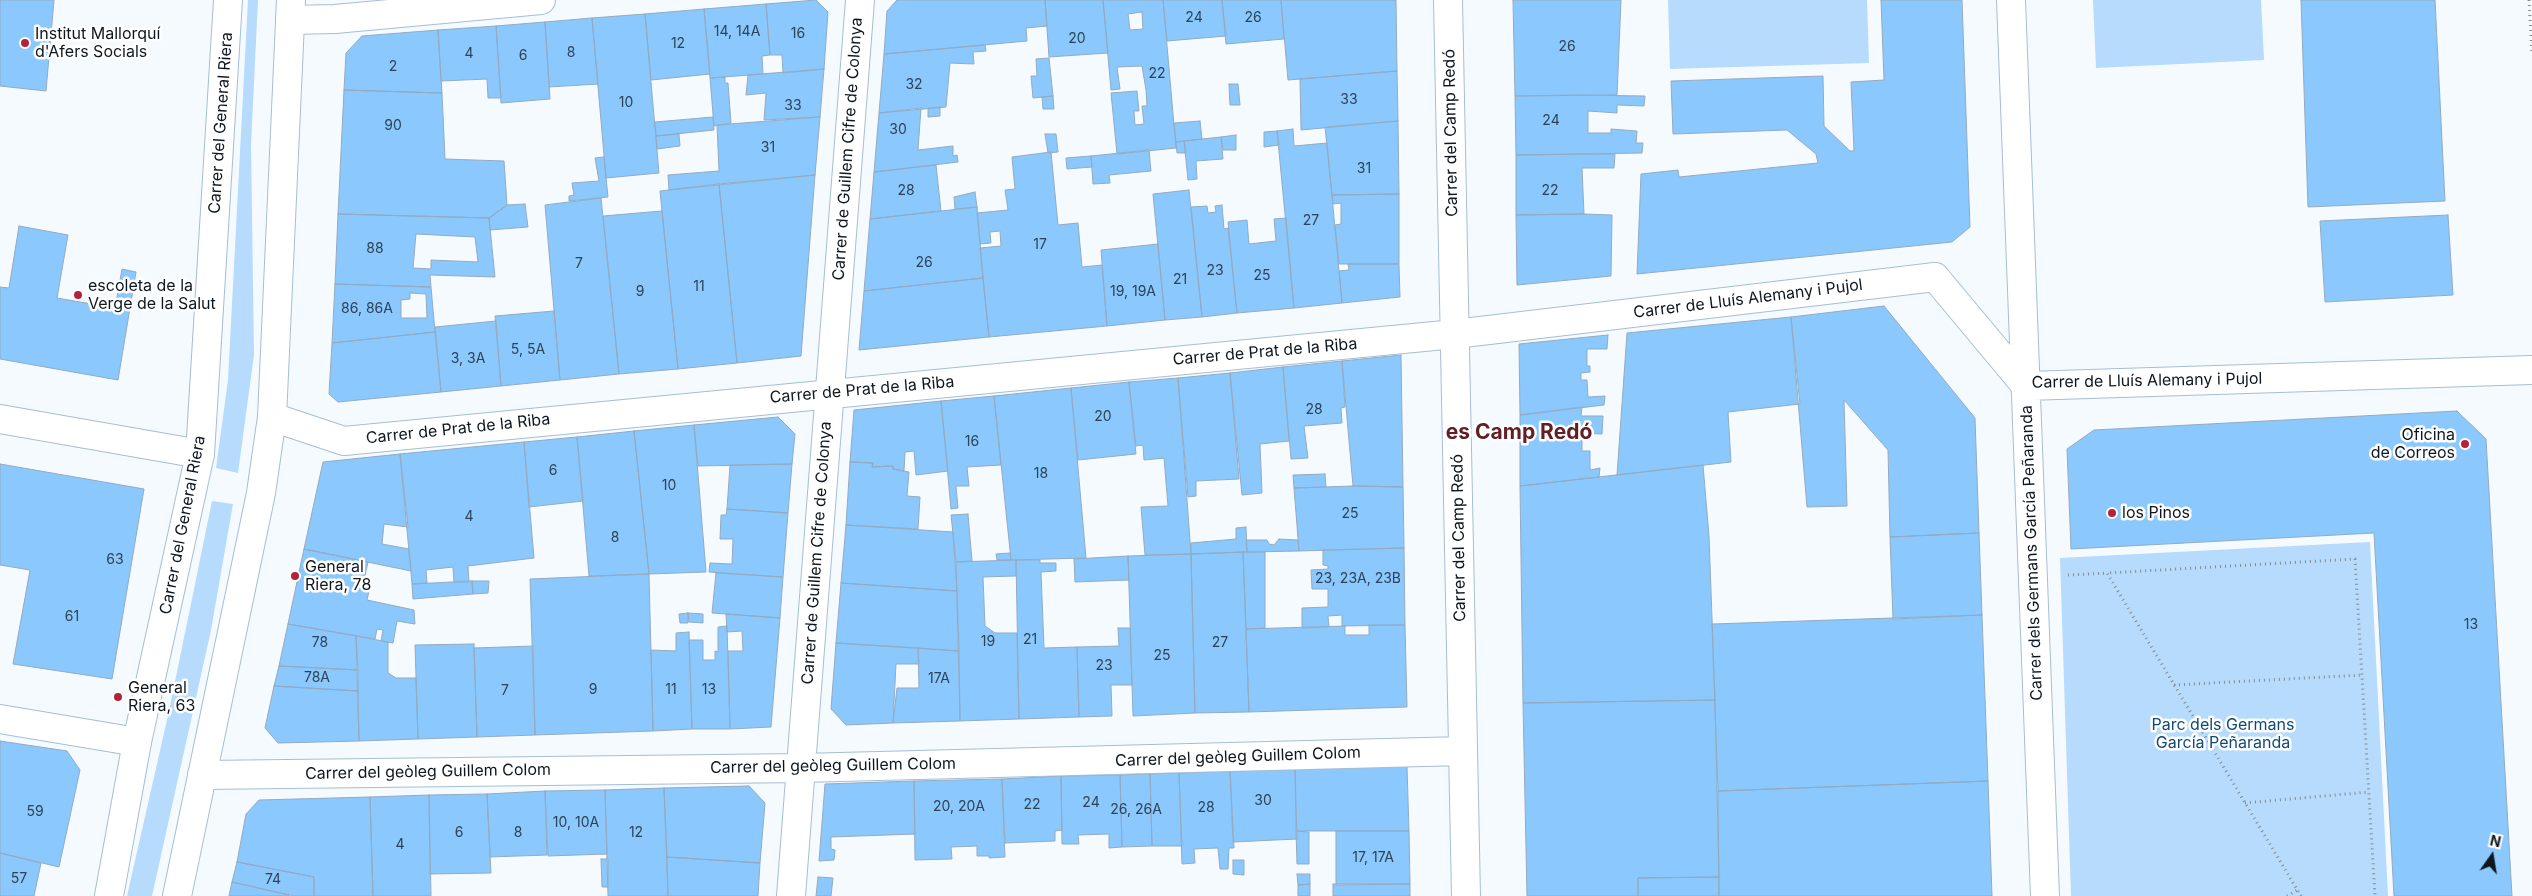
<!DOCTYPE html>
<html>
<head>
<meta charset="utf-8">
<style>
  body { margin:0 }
  #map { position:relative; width:2532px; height:896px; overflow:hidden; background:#f5faff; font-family:Inter,sans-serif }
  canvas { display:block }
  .north { position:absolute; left:2467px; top:831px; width:50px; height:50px; -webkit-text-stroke:4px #fff; paint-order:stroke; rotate:13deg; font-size:14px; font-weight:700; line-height:20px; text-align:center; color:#0e171f }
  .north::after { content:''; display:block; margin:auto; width:18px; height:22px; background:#0e171f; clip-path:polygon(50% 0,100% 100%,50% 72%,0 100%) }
</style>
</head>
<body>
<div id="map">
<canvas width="2532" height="896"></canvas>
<div class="north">N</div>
</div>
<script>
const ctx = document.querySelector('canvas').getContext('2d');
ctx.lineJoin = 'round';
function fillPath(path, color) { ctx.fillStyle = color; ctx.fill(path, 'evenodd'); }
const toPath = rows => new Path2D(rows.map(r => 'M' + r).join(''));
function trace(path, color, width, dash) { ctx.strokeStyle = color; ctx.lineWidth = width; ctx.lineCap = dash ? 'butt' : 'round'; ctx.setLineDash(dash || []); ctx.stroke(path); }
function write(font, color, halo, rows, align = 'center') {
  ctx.font = font + ' Inter,sans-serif'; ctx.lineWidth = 5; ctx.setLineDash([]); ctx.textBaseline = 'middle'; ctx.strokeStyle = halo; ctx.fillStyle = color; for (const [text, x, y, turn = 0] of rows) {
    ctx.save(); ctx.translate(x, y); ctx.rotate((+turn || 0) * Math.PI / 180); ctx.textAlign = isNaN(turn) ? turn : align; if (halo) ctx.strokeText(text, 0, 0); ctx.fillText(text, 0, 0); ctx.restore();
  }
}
const green = toPath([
  [248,0,258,0,251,145,254,355,238,473,216,468,228,380],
  [1668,0,1867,0,1869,63,1670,69],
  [2093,0,2261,0,2264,60,2096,68],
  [212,501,233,504,211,630,152,896,127,896,169,711],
  [2370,542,2388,896,2071,896,2060,558]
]);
const building = toPath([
  [0,0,54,0,46,91,0,86,0,0],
  [816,0,828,12,824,69,783,73,782,55,770,55,766,4,816,0],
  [897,0,1045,0,1047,26,1026,28,1027,41,884,54,887,11,897,0],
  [1045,0,1103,0,1108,53,1049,57,1045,0],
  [1103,0,1163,0,1176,148,1117,154,1111,93,1137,91,1139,111,1134,111,1135,125,1144,124,1142,106,1147,106,1146,90,1142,66,1117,67,1120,89,1111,90,1103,0],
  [1142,12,1143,29,1130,30,1128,14,1142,12],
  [1163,0,1222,0,1226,36,1167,41,1163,0],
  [1222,0,1281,0,1284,39,1226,44,1222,0],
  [1281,0,1396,0,1397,71,1288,80,1281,0],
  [1513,0,1621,0,1617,95,1515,96,1513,0],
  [1881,0,1962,0,1970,227,1952,242,1637,274,1641,174,1678,170,1679,177,1818,163,1816,154,1787,130,1673,134,1671,81,1823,76,1824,126,1850,151,1854,151,1851,82,1884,80,1881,0],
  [2301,0,2435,0,2445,201,2308,207,2301,0],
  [766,4,770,55,762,56,763,74,710,78,704,9,766,4],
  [704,9,710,74,651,80,645,14,704,9],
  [645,14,659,173,606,178,592,18,645,14],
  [592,18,598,84,549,87,545,22,592,18],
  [545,22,550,99,501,103,496,26,545,22],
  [496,26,501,98,488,98,487,79,441,81,438,30,496,26],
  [438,30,442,93,344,90,346,53,362,36,438,30],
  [985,45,986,51,973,52,974,64,950,63,946,107,879,113,884,54,985,45],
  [1049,58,1053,96,1033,98,1031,76,1037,76,1036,59,1049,58],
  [824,69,820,117,764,120,766,93,746,95,748,75,824,69],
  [1397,71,1398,121,1301,130,1300,79,1397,71],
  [725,77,725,83,728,83,731,123,714,126,710,78,725,77],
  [1229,84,1238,84,1240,105,1230,105,1229,84],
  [344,90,442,93,445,159,504,161,507,205,489,218,338,214,344,90],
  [1577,95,1645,96,1644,106,1617,105,1617,113,1588,111,1588,133,1611,133,1611,129,1637,131,1636,143,1643,143,1642,153,1516,155,1515,96,1577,95],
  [1053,96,1054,109,1043,109,1042,97,1053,96],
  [940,107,940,116,928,117,928,108,940,107],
  [921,108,918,150,953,146,953,156,957,155,958,162,874,172,879,113,921,108],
  [713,117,714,130,656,136,655,122,713,117],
  [820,117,815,175,669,190,668,175,719,171,717,125,820,117],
  [1200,121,1202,139,1176,142,1174,123,1200,121],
  [1398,121,1399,194,1332,195,1325,127,1398,121],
  [1293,129,1294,146,1327,143,1342,303,1294,308,1277,131,1293,129],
  [1277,131,1279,145,1264,147,1264,132,1277,131],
  [679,134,680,146,657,149,656,136,679,134],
  [1045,134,1056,134,1058,152,1048,153,1045,134],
  [1236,135,1236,150,1223,150,1221,137,1236,135],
  [1221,137,1223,159,1196,161,1197,179,1188,180,1184,141,1221,137],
  [1184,141,1186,153,1177,153,1176,142,1184,141],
  [1149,150,1151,171,1109,175,1110,183,1093,184,1091,156,1149,150],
  [1051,152,1058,225,1078,223,1082,267,1102,265,1107,326,989,337,980,248,1001,246,1000,231,990,232,991,243,980,244,977,213,1008,210,1005,190,1015,189,1012,157,1051,152],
  [1589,154,1615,154,1614,168,1582,168,1584,214,1516,215,1516,155,1589,154],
  [1091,156,1092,167,1067,169,1066,158,1091,156],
  [604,157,608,197,569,201,569,196,574,195,572,183,599,181,595,158,604,157],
  [936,165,941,211,870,219,874,172,936,165],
  [815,175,801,356,737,363,719,184,815,175],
  [719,184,737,363,678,369,660,191,719,184],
  [1189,190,1202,317,1165,320,1153,194,1189,190],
  [975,192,977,207,955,209,954,197,975,192],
  [1399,194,1399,264,1339,264,1335,225,1341,224,1341,203,1333,204,1332,195,1399,194],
  [601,198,619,374,560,380,545,205,601,198],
  [525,204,528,227,490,230,489,218,507,205,525,204],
  [1222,205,1224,229,1228,228,1237,313,1202,317,1191,207,1207,206,1208,213,1216,212,1215,206,1222,205],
  [977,207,983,278,864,291,870,219,977,207],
  [662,211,678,369,619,374,603,216,662,211],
  [338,214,489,218,495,277,430,275,431,287,335,284,338,214],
  [416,234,475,237,478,262,431,260,431,269,413,268,416,234],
  [1584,214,1612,215,1611,276,1517,285,1516,215,1584,214],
  [2448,215,2453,295,2325,302,2320,221,2448,215],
  [1286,218,1294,308,1237,313,1228,222,1247,220,1249,244,1276,241,1274,219,1286,218],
  [19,226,68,235,57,298,115,308,122,269,136,272,118,380,0,359,0,287,9,288,19,226],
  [1158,244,1165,320,1107,326,1101,250,1158,244],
  [1348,264,1399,264,1400,297,1342,303,1339,271,1349,270,1348,264],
  [983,278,989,337,859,350,864,291,983,278],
  [335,284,431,287,435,332,332,343,335,284],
  [410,293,426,294,427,318,401,318,401,300,410,299,410,293],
  [1884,306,1975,418,1979,533,1890,537,1888,450,1844,400,1847,506,1807,507,1791,317,1884,306],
  [554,311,560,380,501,386,495,316,554,311],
  [1791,317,1800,404,1728,412,1731,462,1617,475,1627,333,1791,317],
  [496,321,501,386,441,392,435,327,496,321],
  [435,332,441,392,338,402,329,394,332,343,435,332],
  [1608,335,1607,349,1587,349,1587,366,1590,366,1590,372,1581,373,1581,380,1587,380,1588,397,1605,396,1604,405,1520,415,1519,344,1608,335],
  [1401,355,1403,487,1353,486,1342,361,1401,355],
  [1342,361,1345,407,1341,408,1342,423,1304,426,1308,458,1291,459,1283,367,1342,361],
  [1283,367,1289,441,1260,444,1262,493,1242,495,1230,373,1283,367],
  [1230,373,1239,479,1196,481,1196,496,1188,497,1178,378,1230,373],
  [1178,378,1191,554,1145,555,1141,507,1168,506,1164,458,1144,460,1143,445,1136,446,1129,382,1178,378],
  [1129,382,1136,454,1078,460,1071,388,1129,382],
  [1071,388,1086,558,1011,560,994,396,1071,388],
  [994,396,1001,465,967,467,969,486,956,486,958,508,951,509,941,401,994,396],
  [941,401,948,471,916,475,914,451,905,452,904,471,893,469,893,466,872,467,873,463,850,462,854,410,941,401],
  [1582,407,1581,416,1603,416,1602,434,1582,433,1582,451,1590,451,1590,470,1600,468,1599,477,1520,486,1520,415,1582,407],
  [2457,411,2486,439,2512,896,2394,896,2374,533,2071,549,2067,449,2094,430,2457,411],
  [778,417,795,434,792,464,698,466,694,425,778,417],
  [694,425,706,572,649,574,634,431,694,425],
  [634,431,649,574,589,576,577,437,634,431],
  [577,437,583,501,529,507,524,442,577,437],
  [524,442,534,558,468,566,469,582,454,582,453,567,426,570,427,583,412,584,400,454,524,442],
  [400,454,408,527,384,524,382,544,409,549,411,571,304,549,323,462,400,454],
  [850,462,873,463,872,467,893,466,893,469,909,472,907,496,920,497,918,529,846,525,850,462],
  [0,464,144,489,112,679,13,664,30,570,0,565,0,464],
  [792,464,788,513,727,509,730,465,792,464],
  [1703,465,1709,536,1715,700,1523,703,1520,486,1703,465],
  [1325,474,1326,487,1294,488,1293,475,1325,474],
  [1353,486,1403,487,1404,548,1299,551,1294,488,1353,486],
  [727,509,788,513,783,577,709,572,710,563,732,564,733,539,720,539,721,515,726,515,727,509],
  [968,514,972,561,956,562,951,515,968,514],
  [846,525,953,532,957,591,841,583,846,525],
  [1246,527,1247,552,1191,554,1191,543,1236,539,1236,528,1246,527],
  [1979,533,1982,615,1893,619,1890,537,1979,533],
  [1279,539,1298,540,1299,551,1247,552,1246,540,1267,540,1269,544,1274,545,1279,539],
  [1404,548,1405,625,1342,626,1342,615,1328,616,1329,627,1302,628,1302,608,1328,607,1328,589,1312,589,1311,570,1328,569,1328,566,1323,565,1323,550,1404,548],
  [304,549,368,562,363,585,370,587,367,600,414,610,415,624,397,621,393,643,381,641,383,630,377,629,375,639,288,624,304,549],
  [1243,552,1265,552,1265,628,1246,629,1243,552],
  [1243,552,1249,712,1195,713,1191,554,1243,552],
  [1010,553,1011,560,997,560,996,554,1010,553],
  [1191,554,1195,713,1133,716,1128,556,1191,554],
  [1128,556,1129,580,1075,582,1074,559,1128,556],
  [1016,560,1040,560,1040,563,1056,563,1056,571,1041,572,1044,648,1077,647,1079,717,1019,719,1016,560],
  [1016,560,1016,576,983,577,985,626,995,633,1017,633,1019,719,960,721,956,562,1016,560],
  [716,573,783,577,780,618,712,613,716,573],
  [649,574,653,731,535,735,530,579,649,574],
  [472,581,489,581,488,593,473,594,472,581],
  [472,581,473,594,413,599,412,584,472,581],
  [841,583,957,591,959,651,836,643,841,583],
  [688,613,703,614,703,623,689,622,688,613],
  [688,613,688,623,680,623,679,614,688,613],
  [726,614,780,618,771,727,730,729,728,651,743,651,742,631,727,632,726,614],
  [1982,615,1988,781,1718,791,1712,624,1982,615],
  [288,624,356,636,358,670,279,666,288,624],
  [1369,625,1405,625,1407,707,1249,712,1246,629,1345,626,1345,635,1369,635,1369,625],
  [727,626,730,729,692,729,689,640,703,640,703,660,715,660,715,651,718,652,718,627,727,626],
  [1118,628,1130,628,1132,685,1111,685,1112,716,1079,717,1077,647,1119,646,1118,628],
  [689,632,692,729,653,731,651,650,676,651,676,633,689,632],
  [356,636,388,642,388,673,396,678,416,678,418,739,359,741,356,636],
  [836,643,918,648,919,664,896,664,893,723,846,725,831,709,836,643],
  [474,644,477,737,418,739,415,645,474,644],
  [533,646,535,735,477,737,474,648,533,646],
  [918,648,959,651,960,721,893,723,897,688,919,688,918,648],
  [279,666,358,670,358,691,274,686,279,666],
  [274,686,358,691,359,741,278,743,265,728,274,686],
  [1715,700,1719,877,1638,878,1638,896,1527,896,1523,703,1715,700],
  [0,741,67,751,80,770,59,867,0,853,0,741],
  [1407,766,1409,831,1296,831,1295,769,1407,766],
  [1295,769,1297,839,1233,842,1230,771,1295,769],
  [1230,771,1234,848,1229,848,1228,869,1220,869,1218,848,1194,849,1195,863,1182,864,1179,773,1230,771],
  [1179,773,1182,846,1152,846,1150,774,1179,773],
  [1150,774,1152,846,1122,847,1120,775,1150,774],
  [1120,775,1122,847,1109,848,1109,834,1078,835,1079,844,1062,844,1061,776,1120,775],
  [1061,776,1062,830,1055,831,1055,841,1005,843,1002,779,1061,776],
  [1002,779,1005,857,989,858,989,856,977,856,977,846,951,847,952,859,915,860,914,781,1002,779],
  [914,781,915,834,831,837,831,849,835,850,834,860,819,861,825,784,914,781],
  [1988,781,1992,896,1719,896,1718,791,1988,781],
  [749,786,765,803,760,863,667,857,664,788,749,786],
  [664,788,668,896,608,896,605,790,664,788],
  [605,790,607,854,548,856,545,791,605,790],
  [545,791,547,855,490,857,487,794,545,791],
  [487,794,491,873,430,874,429,795,487,794],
  [429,795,431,896,373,896,370,797,429,795],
  [370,797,373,896,314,896,314,877,237,862,246,814,259,800,370,797],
  [1296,831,1309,832,1309,864,1297,864,1296,831],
  [1336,831,1409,831,1410,884,1336,885,1336,831],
  [0,853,41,863,34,896,0,896,0,853],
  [667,857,760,863,758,896,668,896,667,857],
  [601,859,608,859,608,887,602,887,601,859],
  [1233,860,1244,860,1244,875,1233,874,1233,860],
  [237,862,314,877,314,896,294,896,232,882,237,862],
  [1297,874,1310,874,1310,884,1298,885,1297,874],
  [818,877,833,878,831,896,816,896,818,877],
  [1719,877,1719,896,1638,896,1638,878,1719,877],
  [232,882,289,895,289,896,229,896,232,882],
  [1310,884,1310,896,1298,896,1298,885,1310,884],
  [1333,884,1410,884,1410,896,1333,896,1333,884]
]);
const path = toPath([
  [2529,0,2532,54],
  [2068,575,2107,573],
  [2174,685,2362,675],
  [2245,803,2369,792],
  [2287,896,2297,890],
  [2301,896,2107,573,2355,559,2375,896]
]);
const minor = toPath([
  [1448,0,1466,896],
  [2011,0,2045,896],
  [290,20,335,19,541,0],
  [2026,386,2532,370],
  [272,417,344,441,1455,334,1935,277,2026,386],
  [0,419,200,454],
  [0,719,137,742],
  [202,775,801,768,1463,751],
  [791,896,860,0]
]);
const major = toPath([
  [109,896,137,742,200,454,228,0],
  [177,896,261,493,272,417,291,0]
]);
const markers = [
  [25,43,5,"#b4213a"],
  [78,295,5,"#b4213a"],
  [2465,444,5,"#b4213a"],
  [2112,513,5,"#b4213a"],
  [295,576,5,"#b4213a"],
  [118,697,5,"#b4213a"]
];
const numberNames = [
  ["24",1194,18],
  ["26",1253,18],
  ["14, 14A",737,32],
  ["16",798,34],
  ["20",1077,39],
  ["12",678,44],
  ["26",1567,47],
  ["8",571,53],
  ["4",469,54],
  ["6",523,56],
  ["2",393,67],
  ["22",1157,74],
  ["32",914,85],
  ["33",1349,100],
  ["10",626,103],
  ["33",793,106],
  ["24",1551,121],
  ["90",393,126],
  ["30",898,130],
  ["31",768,148],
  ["31",1364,169],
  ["28",906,191],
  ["22",1550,191],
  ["27",1311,221],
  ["17",1040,245],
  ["88",375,249],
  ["26",924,263],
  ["7",579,264],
  ["23",1215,271],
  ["25",1262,276],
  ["21",1180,280],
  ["11",699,287],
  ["9",640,292],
  ["19, 19A",1133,292],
  ["86, 86A",367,309],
  ["5, 5A",528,350],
  ["3, 3A",468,359],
  ["28",1314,410],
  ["20",1103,417],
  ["16",972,442],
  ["6",553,471],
  ["18",1041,474],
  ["10",669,486],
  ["25",1350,514],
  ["4",469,517],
  ["8",615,538],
  ["63",115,560],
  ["23, 23A, 23B",1358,579],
  ["61",72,617],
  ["13",2471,625],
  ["21",1030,640],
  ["19",988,642],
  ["78",320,643],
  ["27",1220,643],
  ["25",1162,656],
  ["23",1104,666],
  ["78A",317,678],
  ["17A",939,679],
  ["9",593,690],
  ["11",671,690],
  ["13",709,690],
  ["7",505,691],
  ["30",1263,801],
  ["24",1091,803],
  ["22",1032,805],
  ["20, 20A",959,807],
  ["28",1206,808],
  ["26, 26A",1136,810],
  ["59",35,812],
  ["10, 10A",576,823],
  ["6",459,833],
  ["8",518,833],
  ["12",636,833],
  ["4",400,845],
  ["17, 17A",1373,858],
  ["57",19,879],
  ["74",273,880]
];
const poiNames = [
  ["Institut Mallorquí",35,34],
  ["d'Afers Socials",35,52],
  ["escoleta de la",88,286],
  ["Verge de la Salut",88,304],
  ["Oficina",2455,435,"right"],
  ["de Correos",2455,453,"right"],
  ["los Pinos",2122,513],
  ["General",305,567],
  ["Riera, 78",305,585],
  ["General",128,688],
  ["Riera, 63",128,706]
];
const streetNames = [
  ["Carrer del General Riera",221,123,-86],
  ["Carrer del Camp Redó",1451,133,-91],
  ["Carrer de Guillem Cifre de Colonya",848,149,-86],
  ["Carrer de Lluís Alemany i Pujol",1748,299,-7],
  ["Carrer de Prat de la Riba",1265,352,-5],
  ["Carrer de Lluís Alemany i Pujol",2147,381,-1],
  ["Carrer de Prat de la Riba",862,390,-5],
  ["Carrer de Prat de la Riba",458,429,-6],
  ["Carrer del General Riera",183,525,-79],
  ["Carrer del Camp Redó",1459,538,-91],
  ["Carrer de Guillem Cifre de Colonya",817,553,-86],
  ["Carrer dels Germans García Peñaranda",2032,553,-92],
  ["Carrer del geòleg Guillem Colom",1238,757,-2],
  ["Carrer del geòleg Guillem Colom",833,766,-1],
  ["Carrer del geòleg Guillem Colom",428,772,-1]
];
const parkNames = [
  ["Parc dels Germans",2223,725],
  ["García Peñaranda",2223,743]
];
const districtNames = [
  ["es Camp Redó",1519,433]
];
fillPath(green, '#b6dbfc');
fillPath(building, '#8ac8fd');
trace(building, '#92abc1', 1);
trace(minor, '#a5bed5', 30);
trace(major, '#a5bed5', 30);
trace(path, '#858c93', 3, [1, 4]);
trace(minor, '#fff', 28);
trace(major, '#fff', 28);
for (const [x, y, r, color] of markers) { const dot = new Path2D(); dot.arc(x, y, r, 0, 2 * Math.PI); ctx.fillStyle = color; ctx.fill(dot); trace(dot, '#fff', 2); }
write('14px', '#2d4356', null, numberNames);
write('16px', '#0e171f', '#fff', poiNames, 'left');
write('16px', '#0e171f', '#fff', streetNames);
write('16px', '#0f4b76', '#fff', parkNames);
write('bold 21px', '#631e25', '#fff', districtNames);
</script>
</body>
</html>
